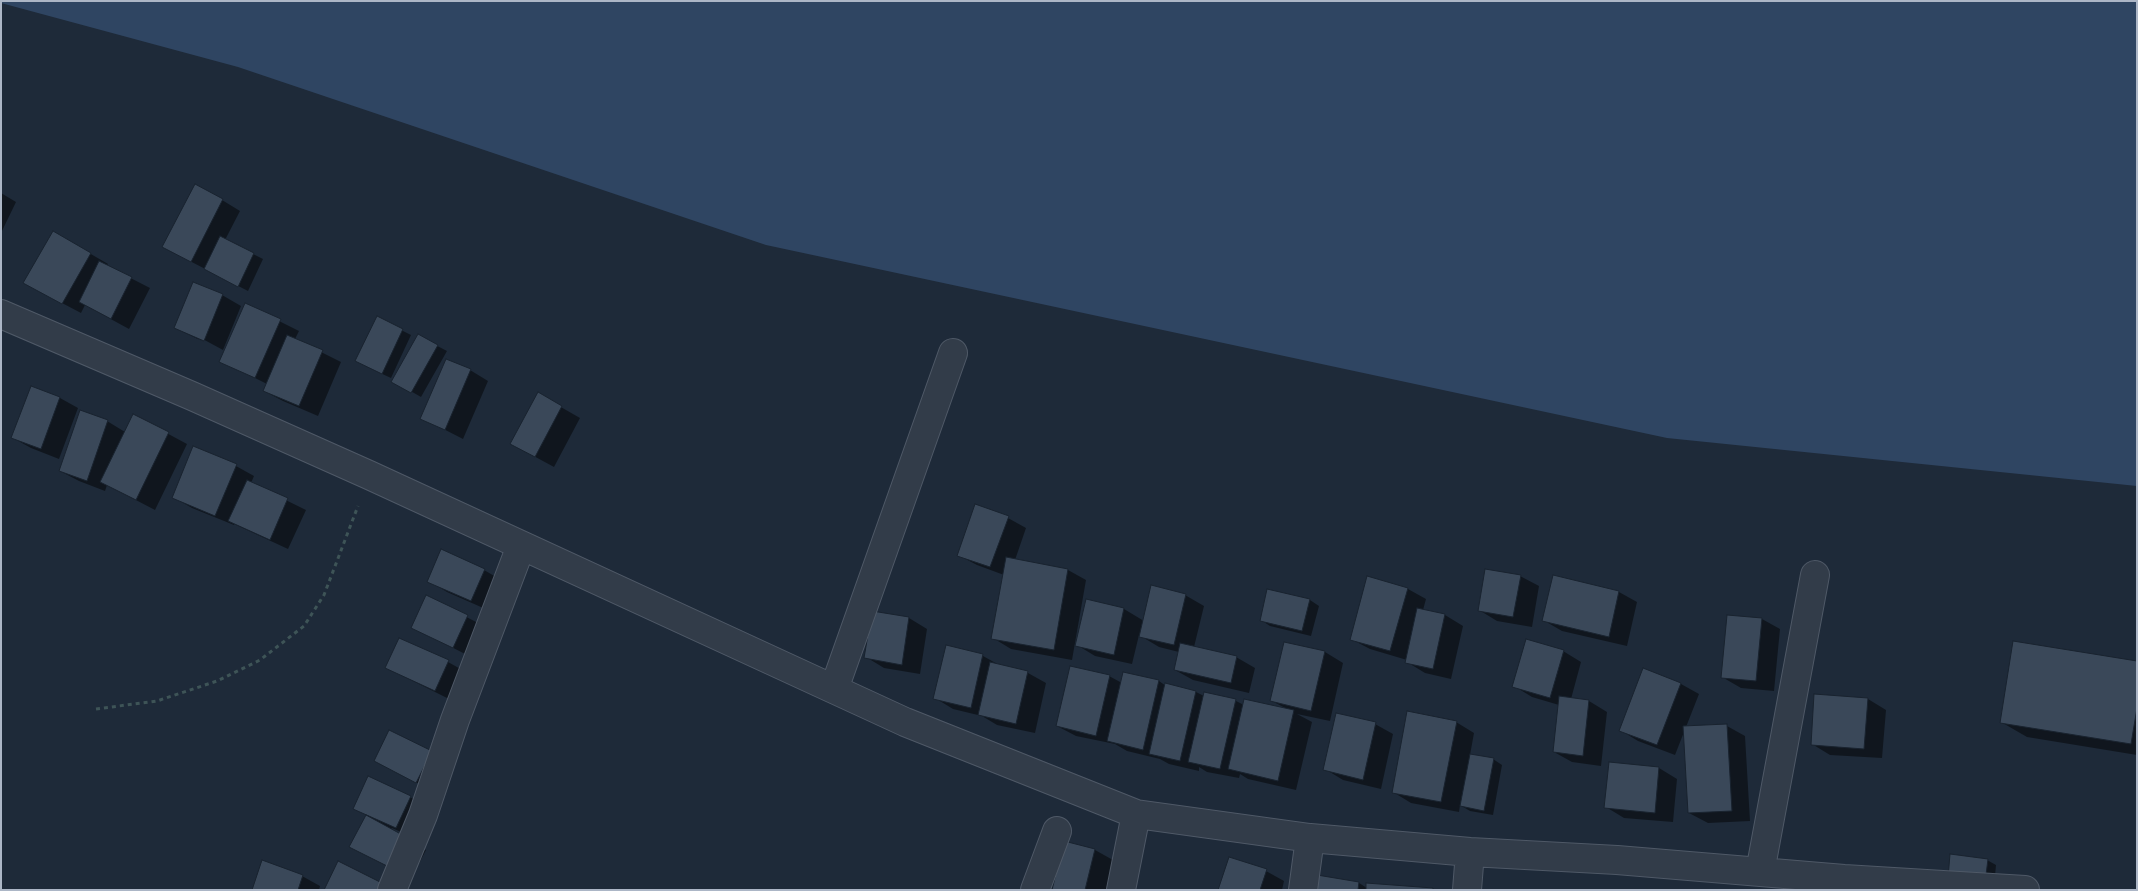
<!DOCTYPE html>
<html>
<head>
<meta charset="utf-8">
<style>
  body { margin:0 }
  #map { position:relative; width:2138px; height:891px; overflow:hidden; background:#1e2a39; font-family:"Noto Sans",sans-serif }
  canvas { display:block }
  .frame { position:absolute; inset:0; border:2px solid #acb6c6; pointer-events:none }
</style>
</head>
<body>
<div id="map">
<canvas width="2138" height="891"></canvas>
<div class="frame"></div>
</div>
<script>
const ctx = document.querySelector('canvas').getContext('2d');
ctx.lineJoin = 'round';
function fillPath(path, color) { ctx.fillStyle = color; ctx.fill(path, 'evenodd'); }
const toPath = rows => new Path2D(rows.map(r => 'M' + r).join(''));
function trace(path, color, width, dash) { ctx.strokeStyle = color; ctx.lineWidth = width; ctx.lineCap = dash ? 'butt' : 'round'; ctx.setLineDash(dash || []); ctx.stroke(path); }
const water = toPath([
  [1,1,2137,1,2137,486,1667,438,766,245,238,67,1,3]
]);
const shadow = toPath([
  [1,193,16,202,1,233],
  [222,200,240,211,225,240,263,259,248,291,182,257],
  [53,232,108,264,107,266,150,288,129,329,85,305,81,313,43,293],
  [222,295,241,306,223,350,199,337,198,339,206,343,175,328],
  [245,304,299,331,295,339,341,362,318,416,283,401,264,391,267,384,221,361],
  [377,318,411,335,391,378,365,366],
  [418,336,447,351,421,397,393,381],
  [470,370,488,381,463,439,422,418],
  [32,387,60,398,78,408,59,459,31,448,13,438],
  [538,394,580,418,554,467,530,454],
  [133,415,187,444,155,510,107,485,105,491,79,481,60,471,107,421,125,432],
  [236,466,254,476,251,483,306,510,288,549,234,524,234,525,192,508,173,497],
  [1008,518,1026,528,1015,560,1068,570,1086,580,1072,660,1011,649,993,638,1004,575,977,565,958,555],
  [484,570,503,581,490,611,447,592,429,581],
  [1520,576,1539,586,1532,627,1497,621,1479,610],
  [1408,589,1426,599,1423,610,1445,615,1463,626,1451,679,1425,673,1407,662,1407,660,1370,649,1351,639],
  [1619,592,1637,602,1627,646,1562,631,1543,620],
  [1185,595,1204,606,1194,647,1236,657,1255,668,1249,693,1193,680,1175,670,1179,652,1159,647,1139,635,1132,664,1095,656,1077,645,1087,601,1124,609,1144,621],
  [427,597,486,627,471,657,412,627],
  [1310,600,1319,606,1311,636,1270,626,1261,620],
  [873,612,909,618,927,629,920,674,884,668,866,657],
  [1728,616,1762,619,1780,629,1774,691,1741,688,1722,677],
  [947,647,983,656,1001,666,1028,673,1046,683,1035,733,997,725,982,716,953,709,935,698],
  [1563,651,1581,662,1571,699,1589,701,1607,712,1601,766,1572,762,1554,752,1559,705,1532,697,1514,686],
  [1325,652,1343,663,1330,721,1297,714,1312,722,1296,790,1248,779,1240,774,1239,778,1207,772,1199,767,1199,771,1169,764,1160,759,1127,751,1115,744,1076,736,1057,726,1109,676,1122,683,1159,681,1166,686,1196,692,1204,696,1205,693,1236,701,1244,705,1287,709,1272,701],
  [448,662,466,672,453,701,387,668],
  [2137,663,2137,755,2027,737,2001,722],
  [1643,669,1681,684,1699,694,1686,727,1727,726,1745,736,1750,821,1708,823,1689,813,1684,732,1675,755,1638,741,1620,730],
  [1868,699,1886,710,1882,758,1830,755,1812,744],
  [1456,722,1474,733,1470,755,1493,759,1502,765,1493,815,1470,811,1460,805,1459,812,1411,803,1393,792],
  [1375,724,1393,734,1381,789,1343,780,1325,769],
  [431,752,435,792,394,771],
  [1610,764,1659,768,1677,779,1673,822,1624,818,1606,807],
  [410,797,428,807,414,838,392,828,391,830,426,850,411,879,351,847,368,815],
  [1095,850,1113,860,1106,890,1054,890],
  [1952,855,1987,860,1996,865,1994,887],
  [1266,871,1284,881,1282,890,1220,890],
  [302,876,320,886,319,890,253,890],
  [1312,876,1359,883,1367,888,1434,890,1310,890]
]);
const building = toPath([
  [195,184,223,199,191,262,162,247,195,184],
  [53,231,91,253,62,304,23,283,53,231],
  [220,236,254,253,238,287,204,269,220,236],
  [99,261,132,277,111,319,79,302,99,261],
  [193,282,223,294,204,341,174,328,193,282],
  [245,303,281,319,255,378,219,362,245,303],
  [377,316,403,329,382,374,355,361,377,316],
  [418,334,438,345,411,393,391,382,418,334],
  [287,335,323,350,299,406,263,391,287,335],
  [446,359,471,369,445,430,420,419,446,359],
  [31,386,60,397,41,449,11,438,31,386],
  [538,392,562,406,535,457,510,444,538,392],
  [80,410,108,420,87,481,59,471,80,410],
  [133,414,169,432,136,500,100,482,133,414],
  [193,446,237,464,215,516,172,498,193,446],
  [247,480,288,498,270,540,228,521,247,480],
  [975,504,1009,516,990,567,957,556,975,504],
  [441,549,485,569,471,601,427,582,441,549],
  [1006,557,1068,569,1054,650,991,639,1006,557],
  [1485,569,1521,575,1513,617,1478,611,1485,569],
  [1553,575,1619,591,1609,637,1542,621,1553,575],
  [1367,576,1408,588,1390,651,1350,640,1367,576],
  [1151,585,1186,594,1174,645,1139,637,1151,585],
  [1267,589,1310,599,1302,631,1260,621,1267,589],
  [426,595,468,615,453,648,411,628,426,595],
  [1086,599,1124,608,1114,655,1075,646,1086,599],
  [1417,608,1445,614,1433,669,1405,663,1417,608],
  [872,611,909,617,902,665,864,658,872,611],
  [1727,615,1762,618,1756,681,1721,678,1727,615],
  [399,638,449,660,435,691,385,668,399,638],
  [1526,639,1564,650,1550,698,1512,687,1526,639],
  [2013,641,2137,661,2137,708,2131,744,2000,723,2013,641],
  [1284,642,1325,651,1311,711,1270,701,1284,642],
  [1180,643,1237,656,1231,683,1174,670,1180,643],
  [946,645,983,654,971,708,933,699,946,645],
  [990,662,1028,671,1016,724,978,715,990,662],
  [1070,666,1110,675,1096,736,1056,726,1070,666],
  [1643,668,1681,683,1657,745,1619,731,1643,668],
  [1123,672,1159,680,1143,750,1107,741,1123,672],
  [1165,683,1196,691,1180,761,1149,754,1165,683],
  [1204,692,1236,699,1220,769,1188,762,1204,692],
  [1814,694,1868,698,1864,749,1811,745,1814,694],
  [1559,696,1589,700,1583,756,1553,752,1559,696],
  [1244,699,1294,710,1278,781,1228,769,1244,699],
  [1407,711,1457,721,1441,802,1392,793,1407,711],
  [1336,713,1376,722,1363,780,1323,770,1336,713],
  [1727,724,1732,811,1688,813,1683,726,1727,724],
  [389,730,432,751,416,783,374,761,389,730],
  [1470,754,1494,758,1484,811,1460,806,1470,754],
  [1609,762,1659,767,1655,813,1604,808,1609,762],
  [368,776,411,796,396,828,353,809,368,776],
  [366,815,408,838,393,869,349,847,366,815],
  [1064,841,1095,849,1085,890,1052,890,1064,841],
  [1950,854,1988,859,1985,883,1948,878,1950,854],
  [1229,857,1267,869,1260,890,1218,890,1229,857],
  [262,860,303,875,298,890,252,890,262,860],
  [338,861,386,885,384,890,324,890,338,861],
  [1311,874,1359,882,1358,890,1309,890,1311,874],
  [1366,883,1433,888,1433,890,1366,890,1366,883]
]);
const path = toPath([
  [96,709,157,701,217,681,260,660,304,626,324,595,358,506]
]);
const minor = toPath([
  [1,314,192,396,369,475,905,722,1136,814,1310,838,1470,852,1617,860,1844,879,2025,890],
  [834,689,953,353],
  [1760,872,1815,575],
  [392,890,423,815,455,720,521,546],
  [1035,890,1057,831],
  [1121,890,1136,814],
  [1303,890,1310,838],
  [1467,890,1470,852]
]);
fillPath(water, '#2f4562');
fillPath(shadow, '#0007');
fillPath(building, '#3a4859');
trace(building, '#19232f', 1);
trace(minor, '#4f5967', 30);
trace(path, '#3e5457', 3, [4, 4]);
trace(minor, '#323c49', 28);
</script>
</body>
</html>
